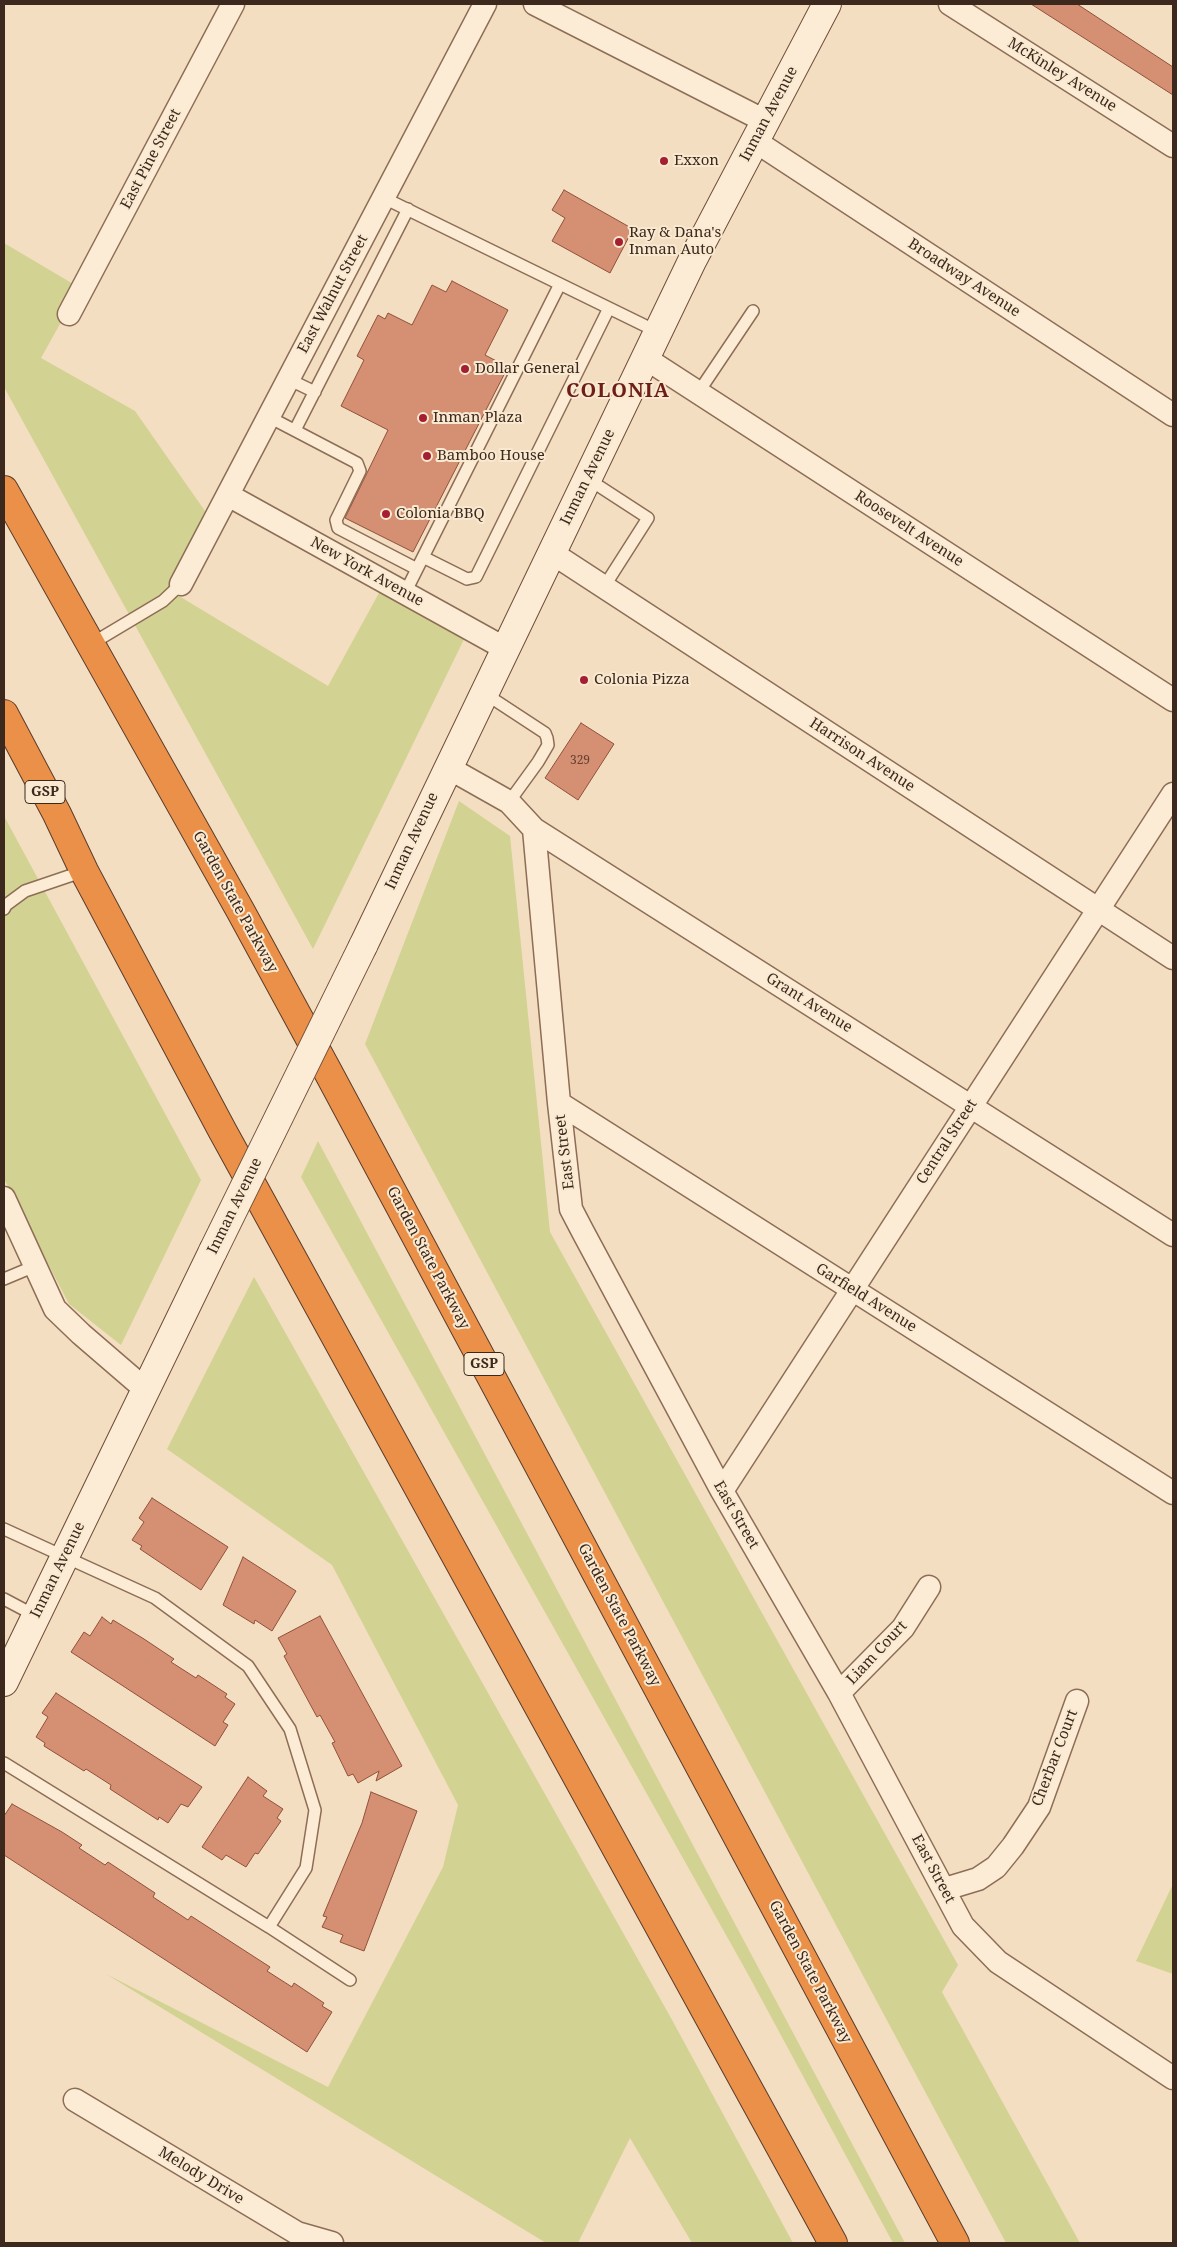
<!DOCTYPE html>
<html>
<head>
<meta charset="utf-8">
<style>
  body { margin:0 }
  #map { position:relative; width:1177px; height:2247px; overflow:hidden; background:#f3dec1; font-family:"Noto Serif",serif }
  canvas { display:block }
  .frame { position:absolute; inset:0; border:5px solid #3c281c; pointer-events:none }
</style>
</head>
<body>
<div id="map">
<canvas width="1177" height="2247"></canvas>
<div class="frame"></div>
</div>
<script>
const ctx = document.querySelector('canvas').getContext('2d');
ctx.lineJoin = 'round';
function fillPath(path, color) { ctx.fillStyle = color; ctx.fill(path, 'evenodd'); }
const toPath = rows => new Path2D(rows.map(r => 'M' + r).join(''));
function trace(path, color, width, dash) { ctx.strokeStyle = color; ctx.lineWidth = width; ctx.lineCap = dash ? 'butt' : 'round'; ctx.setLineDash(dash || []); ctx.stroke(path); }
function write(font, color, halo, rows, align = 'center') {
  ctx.font = font + ' "Noto Serif",serif'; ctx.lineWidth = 4; ctx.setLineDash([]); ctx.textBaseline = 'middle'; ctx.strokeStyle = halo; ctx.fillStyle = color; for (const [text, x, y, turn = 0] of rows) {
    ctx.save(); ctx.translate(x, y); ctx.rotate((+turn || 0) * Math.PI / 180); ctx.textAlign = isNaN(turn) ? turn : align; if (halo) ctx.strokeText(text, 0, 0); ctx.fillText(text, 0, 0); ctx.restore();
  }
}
const green = toPath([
  [4,243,80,288,41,358,135,411,212,521,174,593,328,686,385,582,470,627,313,949,4,387],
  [459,801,510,836,550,1232,958,1965,942,1992,1080,2243,1006,2243,365,1044],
  [4,816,201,1180,121,1345,69,1304,4,1179,4,918,6,913,4,909],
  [318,1141,905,2243,893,2243,749,1976,301,1177],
  [254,1277,671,2018,793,2243,692,2243,630,2138,578,2243,546,2243,106,1974,328,2087,443,1867,458,1805,332,1565,167,1449],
  [1173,1884,1173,1974,1136,1961]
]);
const building = toPath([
  [1031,4,1077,4,1173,67,1173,95,1031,4],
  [564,190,633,229,610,273,552,241,565,218,552,210,564,190],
  [452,281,508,310,485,355,508,367,413,552,345,518,388,430,341,406,364,360,357,356,378,315,385,319,388,313,412,325,432,285,446,292,452,281],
  [581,723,614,744,578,800,545,778,581,723],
  [152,1498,228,1547,201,1590,140,1549,142,1546,132,1540,144,1522,139,1518,152,1498],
  [243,1557,296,1591,272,1631,255,1620,254,1624,223,1605,243,1557],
  [320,1616,402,1766,376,1781,379,1771,358,1783,353,1774,348,1776,332,1743,335,1742,320,1715,317,1717,284,1656,287,1654,278,1638,320,1616],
  [102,1617,111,1624,113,1620,144,1639,174,1659,171,1662,196,1678,198,1675,227,1694,225,1697,235,1704,223,1722,228,1725,215,1746,71,1652,84,1632,90,1636,102,1617],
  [56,1693,202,1787,188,1807,181,1804,168,1823,159,1817,158,1820,110,1789,111,1785,86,1769,84,1771,44,1746,45,1743,36,1737,48,1717,42,1713,56,1693],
  [248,1777,267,1791,263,1796,283,1809,277,1818,281,1821,258,1854,255,1853,246,1867,226,1855,222,1860,202,1847,248,1777],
  [371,1792,417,1811,364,1951,340,1942,343,1935,322,1927,327,1917,323,1916,362,1823,371,1792],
  [12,1804,62,1832,82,1845,79,1848,105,1865,108,1862,155,1893,153,1897,179,1914,188,1920,191,1916,270,1967,267,1971,292,1987,294,1983,324,2003,322,2006,332,2012,307,2052,4,1855,4,1816,12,1804]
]);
const lane = toPath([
  [384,198,658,332],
  [288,379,315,392],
  [698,393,753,311],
  [269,417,357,463,360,471,336,520,338,528,417,569],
  [295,430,408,209],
  [588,479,648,518,604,587],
  [423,557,467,579,476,577,609,308],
  [405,593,560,284],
  [91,644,163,601,181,584],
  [484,693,545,733,547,738,548,745,538,762,509,802],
  [4,909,6,905,25,891,84,871],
  [4,1279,35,1266],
  [4,1529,155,1598,248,1666,290,1729,315,1810,306,1868,269,1927,4,1763],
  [4,1599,36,1616],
  [269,1927,350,1980]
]);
const street = toPath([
  [535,4,765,121],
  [950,4,1173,146],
  [755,141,1173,415],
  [69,314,233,4],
  [645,358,1173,700],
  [228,495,506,649],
  [552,553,1173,958],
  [181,584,485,4],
  [447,767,509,802,534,829,1173,1235],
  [534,829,559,1103,571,1209,583,1232,722,1491,839,1693,963,1926,998,1962,1173,2078],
  [559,1103,1173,1493],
  [4,1198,55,1309,81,1334,146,1390],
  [722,1491,1173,794],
  [839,1693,903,1628,929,1587],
  [945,1889,978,1879,996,1867,1013,1846,1039,1807,1077,1701],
  [75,2100,297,2233,332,2243]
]);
const secondary = toPath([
  [363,946,692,261,827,4],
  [4,1682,213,1251]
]);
const highway = toPath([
  [4,490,240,910,327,1070,955,2243],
  [4,714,57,814,84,871,222,1130,833,2243]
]);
const secondaryBridge = toPath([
  [213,1251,363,946]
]);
const markers = [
  [664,161,5,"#a41f31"],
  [619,242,5,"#a41f31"],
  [465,369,5,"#a41f31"],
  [423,418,5,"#a41f31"],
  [427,456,5,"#a41f31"],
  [386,514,5,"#a41f31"],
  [584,680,5,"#a41f31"]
];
const numberNames = [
  ["329",580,761]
];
const shields = [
  [45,792,40],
  [484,1364,40]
];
const shieldNames = [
  ["GSP",45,792],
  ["GSP",484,1364]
];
const streetNames = [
  ["McKinley Avenue",1062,75,32],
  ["Inman Avenue",769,114,-62],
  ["East Pine Street",151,159,-62],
  ["Broadway Avenue",964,278,33],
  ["East Walnut Street",333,294,-62],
  ["Inman Avenue",588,477,-64],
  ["Roosevelt Avenue",909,529,33],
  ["New York Avenue",367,572,29],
  ["Harrison Avenue",862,755,33],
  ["Inman Avenue",412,841,-65],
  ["Garden State Parkway",235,902,61],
  ["Grant Avenue",809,1003,32],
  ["Central Street",947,1142,-57],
  ["East Street",565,1152,-97],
  ["Inman Avenue",235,1206,-64],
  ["Garden State Parkway",428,1258,62],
  ["Garfield Avenue",866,1298,32],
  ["East Street",736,1515,60],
  ["Inman Avenue",58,1570,-64],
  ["Garden State Parkway",619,1615,62],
  ["Liam Court",877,1653,-47],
  ["Cherbar Court",1055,1758,-69],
  ["East Street",933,1869,62],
  ["Garden State Parkway",810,1972,62],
  ["Melody Drive",201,2176,31]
];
const poiNames = [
  ["Exxon",674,161],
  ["Ray & Dana's",629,233],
  ["Inman Auto",629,250],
  ["Dollar General",475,369],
  ["Inman Plaza",433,418],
  ["Bamboo House",437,456],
  ["Colonia BBQ",396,514],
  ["Colonia Pizza",594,680]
];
const districtNames = [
  ["COLONIA",618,391]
];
fillPath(green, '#d2d293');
fillPath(building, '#d58f72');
trace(building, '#905139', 1);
trace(lane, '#8e6d56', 14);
trace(street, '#8e6d56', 25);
trace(secondary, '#704e39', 30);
trace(highway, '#5b3c2b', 30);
trace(lane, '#fcecd5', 11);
trace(street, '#fcecd5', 22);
trace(secondary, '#fcecd5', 28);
trace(highway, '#eb9048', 28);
trace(secondaryBridge, '#704e39', 30, []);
trace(secondaryBridge, '#fcecd5', 28);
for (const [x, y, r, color] of markers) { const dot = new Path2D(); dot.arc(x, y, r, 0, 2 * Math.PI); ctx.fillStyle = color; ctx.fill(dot); trace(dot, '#f9e9d1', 2); }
write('12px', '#624232', null, numberNames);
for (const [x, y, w] of shields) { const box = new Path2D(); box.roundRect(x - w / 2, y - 11.5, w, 23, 4); ctx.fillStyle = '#f9e9d1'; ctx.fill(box); trace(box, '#3c281c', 1); }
write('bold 14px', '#3c281c', null, shieldNames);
write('15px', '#3c281c', '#f9e9d1', streetNames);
write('15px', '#3c281c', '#f9e9d1', poiNames, 'left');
ctx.letterSpacing = '1px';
write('bold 20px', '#6e1e17', '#f9e9d1', districtNames);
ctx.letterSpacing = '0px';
</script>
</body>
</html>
